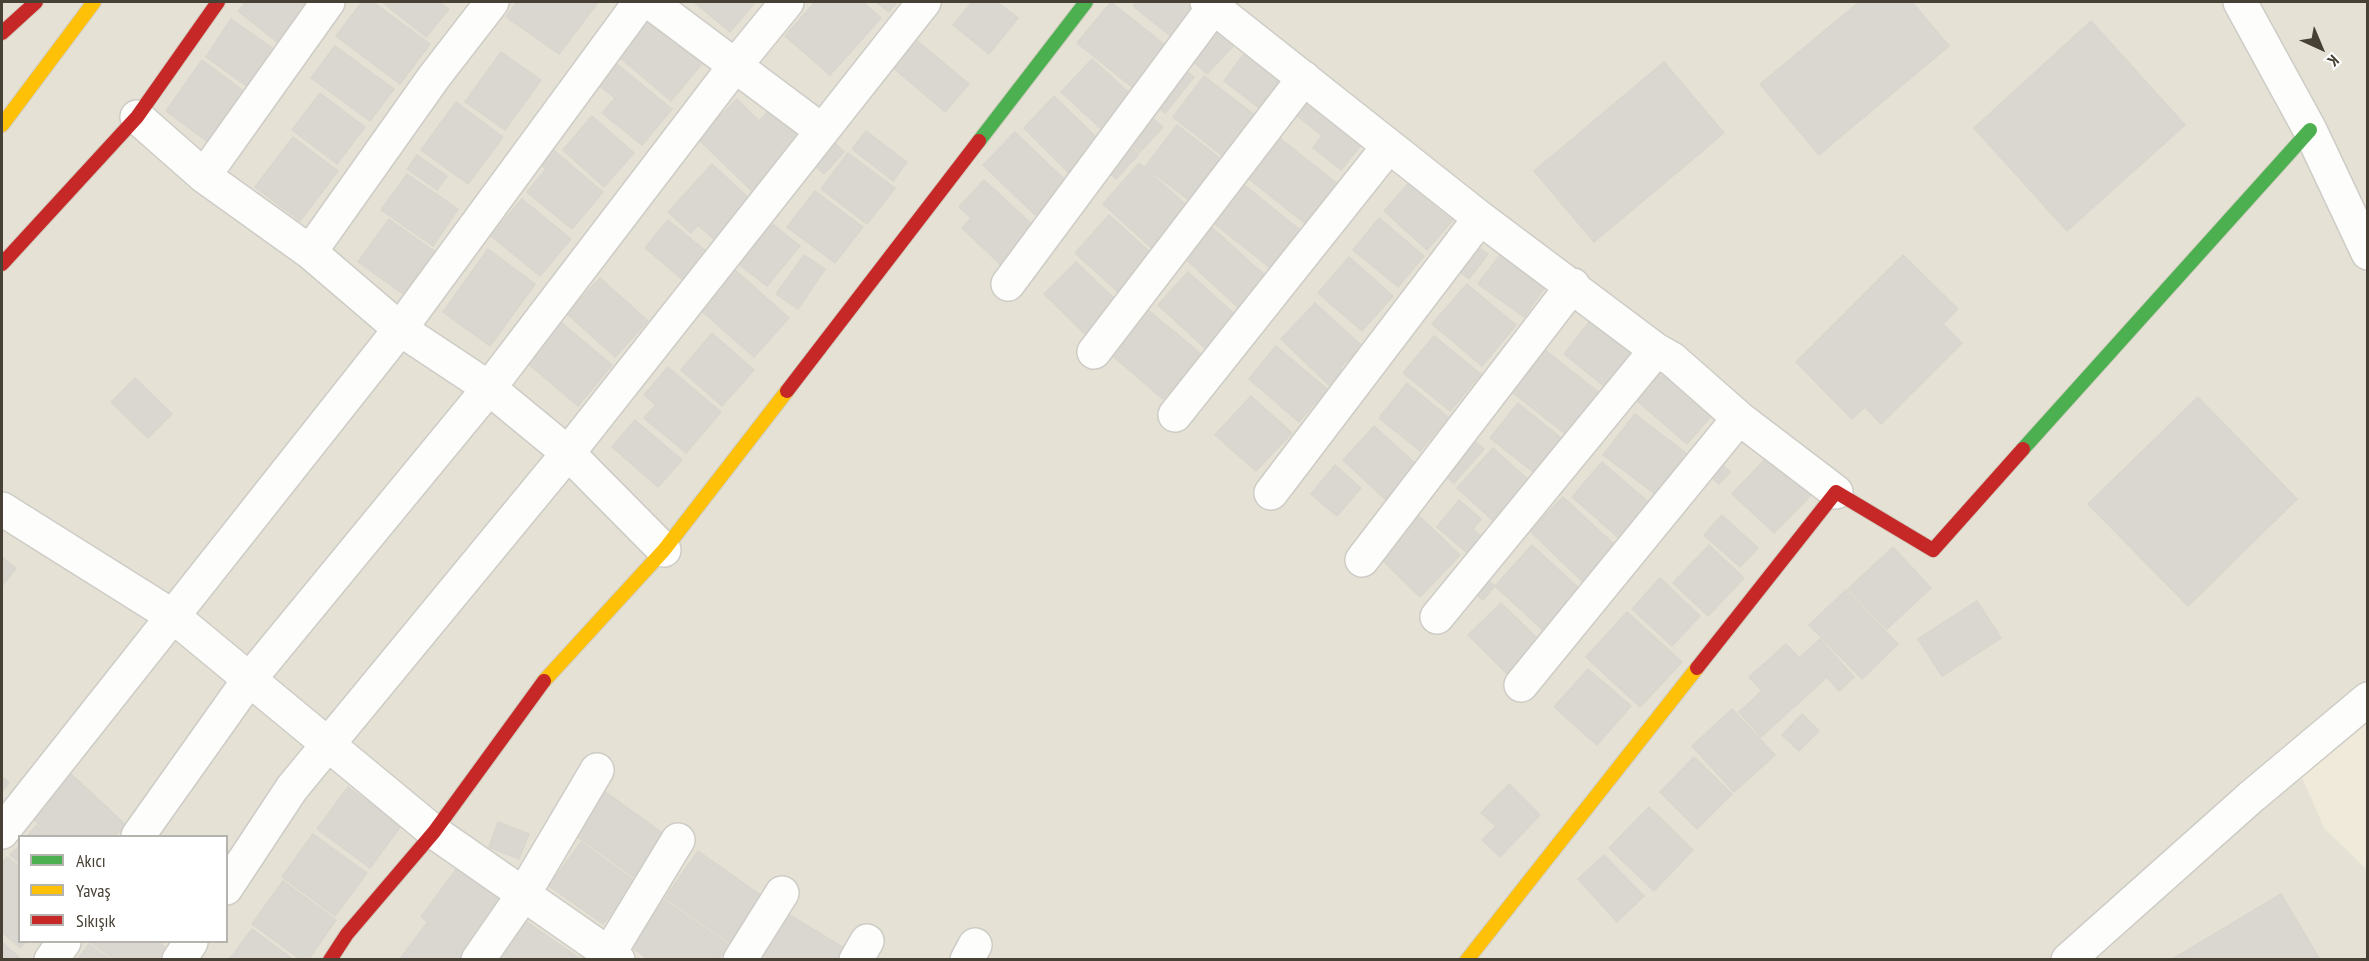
<!DOCTYPE html>
<html>
<head>
<meta charset="utf-8">
<style>
  body { margin:0 }
  #map { position:relative; width:2369px; height:961px; overflow:hidden; background:#f0efe8; font-family:"PT Sans Narrow",sans-serif }
  canvas { display:block }
  .frame { position:absolute; inset:0; border:3px solid #474034; pointer-events:none }
  .legend { position:absolute; left:18px; top:835px; width:210px; height:108px; box-sizing:border-box; background:#fff; border:2px solid #b5b3ae; margin:0; padding:8px 10px; list-style:none; font-size:18px; color:#474034 }
  .legend li { display:flex; align-items:center; gap:12px; height:30px }
  .legend b { width:30px; border:2px solid #b5b3ae }
  .north { position:absolute; left:2291px; top:18px; width:60px; height:60px; -webkit-text-stroke:4px #fff; paint-order:stroke; rotate:136deg; font-size:16px; font-weight:700; line-height:24px; text-align:center; color:#474034 }
  .north::after { content:''; display:block; margin:auto; width:21px; height:27px; background:#474034; clip-path:polygon(50% 0,100% 100%,50% 72%,0 100%) }
</style>
</head>
<body>
<div id="map">
<canvas width="2369" height="961"></canvas>
<div class="frame"></div>
<ul class="legend">
<li><b style="height:8px;background:#4caf50"></b>Akıcı</li>
<li><b style="height:8px;background:#ffc107"></b>Yavaş</li>
<li><b style="height:8px;background:#c62828"></b>Sıkışık</li>
</ul>
<div class="north">K</div>
</div>
<script>
const ctx = document.querySelector('canvas').getContext('2d');
ctx.lineJoin = 'round';
function fillPath(path, color) { ctx.fillStyle = color; ctx.fill(path, 'evenodd'); }
const toPath = rows => new Path2D(rows.map(r => 'M' + r).join(''));
function trace(path, color, width, dash) { ctx.strokeStyle = color; ctx.lineWidth = width; ctx.lineCap = dash ? 'butt' : 'round'; ctx.setLineDash(dash || []); ctx.stroke(path); }
const residential = toPath([
  [2,2,2367,2,2367,959,2,960],
  [20,836,226,836,226,942,20,942]
]);
const education = toPath([
  [2367,722,2367,870,2324,828,2302,777]
]);
const building = toPath([
  [246,2,302,2,306,5,277,42,238,11,246,2],
  [362,2,373,2,430,44,400,84,336,36,362,2],
  [382,2,439,2,449,9,426,37,382,2],
  [517,2,598,2,559,54,506,17,517,2],
  [694,2,755,2,730,32,694,2],
  [815,2,863,2,881,18,830,75,785,36,815,2],
  [876,2,897,2,889,12,876,2],
  [972,2,997,2,1018,18,989,54,953,25,972,2],
  [1111,2,1170,49,1137,91,1077,43,1111,2],
  [1137,2,1202,2,1173,38,1133,6,1137,2],
  [1859,2,1912,2,1949,46,1819,155,1760,84,1859,2],
  [646,11,705,60,671,101,612,51,646,11],
  [231,19,278,52,252,90,206,57,231,19],
  [2091,21,2185,125,2067,231,1974,128,2091,21],
  [1220,28,1236,43,1207,74,1191,59,1220,28],
  [914,38,969,84,945,112,891,66,914,38],
  [1251,44,1286,72,1259,108,1224,81,1251,44],
  [335,46,394,89,370,121,311,78,335,46],
  [501,52,541,80,505,130,465,102,501,52],
  [1092,59,1138,101,1108,135,1061,92,1092,59],
  [202,60,249,95,212,145,166,111,202,60],
  [612,60,672,109,642,145,602,113,615,98,594,82,612,60],
  [1664,62,1724,133,1594,242,1534,171,1664,62],
  [1178,64,1194,77,1165,113,1149,100,1178,64],
  [1204,76,1256,116,1224,157,1173,117,1204,76],
  [1307,88,1369,135,1341,170,1313,148,1322,136,1290,110,1307,88],
  [320,93,365,127,337,164,292,130,320,93],
  [1054,96,1100,141,1069,173,1024,128,1054,96],
  [737,99,759,121,769,110,801,140,752,191,698,139,737,99],
  [456,102,503,137,468,184,421,150,456,102],
  [1147,113,1163,127,1140,152,1125,137,1147,113],
  [592,116,634,153,604,187,563,150,592,116],
  [1177,125,1221,159,1190,201,1145,167,1177,125],
  [866,131,907,162,893,181,852,149,866,131],
  [1015,132,1067,182,1035,215,983,165,1015,132],
  [1272,132,1339,185,1307,225,1240,172,1272,132],
  [293,137,338,171,300,221,255,187,293,137],
  [830,138,844,152,824,174,809,160,830,138],
  [1123,139,1139,154,1116,179,1100,165,1123,139],
  [551,148,603,192,572,229,527,192,546,169,538,162,551,148],
  [848,153,895,188,867,224,821,189,848,153],
  [417,155,447,176,437,190,407,169,417,155],
  [1139,163,1192,210,1155,251,1103,204,1139,163],
  [712,164,752,201,715,240,698,225,691,233,668,212,712,164],
  [407,174,458,209,433,246,381,210,407,174],
  [1414,177,1457,215,1427,250,1384,211,1414,177],
  [1237,179,1304,233,1274,271,1206,217,1237,179],
  [984,180,1037,229,1002,266,962,228,971,218,959,207,984,180],
  [815,191,863,227,835,263,787,227,815,191],
  [522,199,571,239,540,276,491,236,522,199],
  [1109,215,1153,255,1119,293,1075,253,1109,215],
  [1379,218,1424,256,1398,287,1353,250,1379,218],
  [389,219,434,251,403,294,358,262,389,219],
  [668,220,706,251,683,280,645,248,668,220],
  [770,222,800,246,767,286,737,263,770,222],
  [1206,222,1271,281,1243,312,1178,252,1206,222],
  [1469,240,1488,254,1469,279,1451,265,1469,240],
  [1506,247,1550,280,1524,317,1478,284,1506,247],
  [488,249,535,284,490,346,443,312,488,249],
  [804,255,825,269,798,309,776,294,804,255],
  [1903,255,1958,309,1943,324,1962,343,1881,424,1865,407,1852,419,1796,362,1903,255],
  [1349,257,1393,296,1362,331,1318,293,1349,257],
  [1076,262,1118,302,1086,335,1044,294,1076,262],
  [733,268,789,318,754,357,697,307,733,268],
  [1188,272,1239,318,1208,351,1158,305,1188,272],
  [600,278,648,321,615,357,567,314,600,278],
  [1467,284,1516,325,1482,366,1432,324,1467,284],
  [1315,303,1362,346,1340,368,1346,373,1332,388,1281,339,1315,303],
  [1147,309,1201,354,1163,399,1109,353,1147,309],
  [1598,311,1639,343,1604,386,1564,354,1598,311],
  [555,317,612,365,578,406,520,357,555,317],
  [712,333,754,370,722,406,681,370,712,333],
  [1434,336,1481,374,1450,411,1403,373,1434,336],
  [1536,343,1601,394,1568,436,1503,385,1536,343],
  [1276,346,1327,389,1299,422,1249,379,1276,346],
  [1668,365,1718,408,1687,444,1637,401,1668,365],
  [668,367,721,412,686,453,644,418,656,405,644,395,668,367],
  [135,378,172,414,148,438,111,402,135,378],
  [1407,383,1448,417,1420,451,1379,418,1407,383],
  [1251,396,1292,433,1256,471,1215,435,1251,396],
  [2198,397,2297,499,2188,606,2088,504,2198,397],
  [1518,403,1565,441,1537,475,1490,438,1518,403],
  [1635,414,1686,453,1655,494,1603,455,1635,414],
  [635,420,682,460,658,487,612,447,635,420],
  [1374,426,1417,465,1385,499,1343,460,1374,426],
  [1468,435,1484,449,1454,483,1438,469,1468,435],
  [1493,448,1535,486,1499,526,1457,488,1493,448],
  [1769,455,1812,494,1774,533,1732,494,1769,455],
  [1718,460,1730,472,1719,484,1706,471,1718,460],
  [1602,462,1651,504,1620,539,1572,497,1602,462],
  [1335,465,1361,488,1337,516,1311,494,1335,465],
  [1563,497,1618,548,1584,583,1530,531,1563,497],
  [1459,500,1481,519,1473,529,1486,540,1472,557,1437,527,1459,500],
  [1722,515,1758,548,1740,567,1704,535,1722,515],
  [1419,516,1460,555,1420,597,1379,557,1419,516],
  [1532,545,1583,592,1546,633,1495,586,1532,545],
  [1709,545,1744,578,1708,616,1673,583,1709,545],
  [1893,547,1931,588,1887,629,1848,589,1893,547],
  [2,557,16,568,2,586,2,557],
  [1479,573,1495,586,1483,600,1467,587,1479,573],
  [1660,578,1700,616,1672,646,1632,609,1660,578],
  [1846,590,1898,644,1862,679,1809,625,1846,590],
  [1977,601,2001,638,1942,676,1918,639,1977,601],
  [1501,603,1540,641,1507,674,1468,635,1501,603],
  [1627,612,1682,662,1640,707,1586,657,1627,612],
  [1820,639,1854,677,1839,691,1827,677,1761,737,1739,712,1762,691,1749,677,1786,644,1799,658,1820,639],
  [1588,669,1631,706,1597,745,1554,707,1588,669],
  [1732,709,1775,755,1734,792,1692,746,1732,709],
  [1802,714,1819,731,1799,751,1782,735,1802,714],
  [1694,757,1732,794,1697,829,1660,792,1694,757],
  [69,772,126,825,115,836,52,836,29,815,69,772],
  [2,776,9,783,2,792,2,776],
  [1509,784,1540,815,1500,857,1482,840,1496,826,1481,813,1509,784],
  [348,787,401,826,370,868,317,829,348,787],
  [603,790,668,837,638,880,572,833,603,790],
  [1649,807,1693,850,1654,891,1609,848,1649,807],
  [498,822,529,834,519,859,489,847,498,822],
  [37,825,50,836,27,836,37,825],
  [313,834,367,873,335,916,282,877,313,834],
  [581,842,635,881,603,924,549,886,581,842],
  [20,845,20,864,10,855,20,845],
  [698,851,762,896,730,943,665,898,698,851],
  [1604,855,1644,896,1617,922,1578,879,1604,855],
  [7,857,20,867,20,942,26,942,20,948,2,932,2,863,7,857],
  [458,867,505,902,467,951,421,917,458,867],
  [283,881,336,920,308,960,301,960,252,924,283,881],
  [2281,894,2320,960,2171,960,2281,894],
  [664,900,728,944,718,960,650,960,631,947,664,900],
  [783,911,844,948,837,960,753,960,783,911],
  [524,920,582,960,497,960,524,920],
  [427,923,470,955,466,960,399,960,427,923],
  [252,929,294,960,229,960,252,929],
  [2,942,22,960,2,960,2,942],
  [90,942,158,942,168,949,160,960,115,960,90,942],
  [89,944,111,960,77,960,89,944]
]);
const street = toPath([
  [650,2,821,130],
  [1207,2,1480,218,1656,350,1672,359,1739,418,1836,492],
  [2240,2,2310,130,2368,253],
  [137,117,204,176,310,252,400,329,489,388,568,453,664,550],
  [204,176,328,2],
  [310,252,434,77,492,2],
  [1008,284,1213,8],
  [1094,352,1304,78],
  [1175,415,1389,146],
  [1271,493,1480,218],
  [2,509,174,617,434,832,618,960],
  [1362,560,1573,285],
  [1437,617,1656,350],
  [1521,685,1739,418],
  [2,832,400,329,640,2],
  [138,836,248,681,489,388,734,67,787,2],
  [226,888,292,788,568,453,924,2],
  [51,960,64,942],
  [179,960,191,942],
  [478,960,523,895,597,770],
  [605,960,678,840],
  [740,960,782,893],
  [856,960,867,941],
  [967,960,975,945],
  [2068,960,2251,797,2368,699]
]);
const fast = toPath([
  [979,141,1086,2],
  [2023,449,2310,130]
]);
const slow = toPath([
  [2,125,94,2],
  [544,681,664,550,787,391],
  [1467,960,1697,668]
]);
const jam = toPath([
  [2,33,36,2],
  [2,264,137,117,218,2],
  [787,391,979,141],
  [1697,668,1836,492,1933,550,2023,449],
  [330,960,347,934,434,832,544,681]
]);
fillPath(residential, '#e5e1d5');
fillPath(education, '#efead9');
fillPath(building, '#dad7d1');
trace(building, '#d9d6ce', 1.5);
trace(street, '#ceccc6', 36);
trace(fast, '#d0ccbe', 16);
trace(slow, '#d0ccbe', 16);
trace(jam, '#d0ccbe', 16);
trace(street, '#fdfdfc', 33);
trace(fast, '#4caf50', 14);
trace(slow, '#ffc107', 14);
trace(jam, '#c62828', 14);
</script>
</body>
</html>
